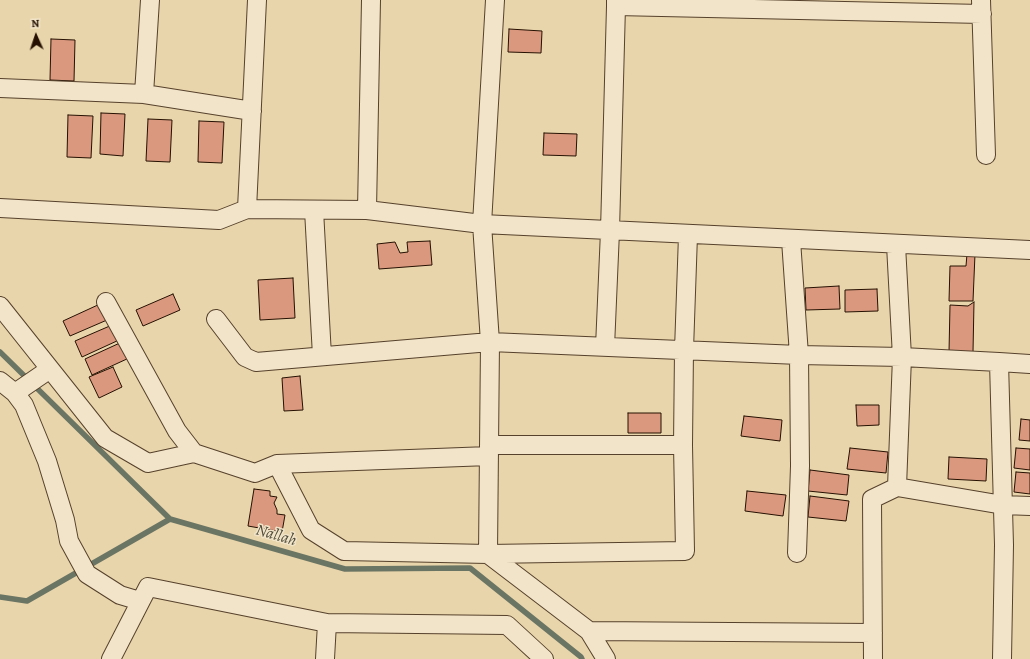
<!DOCTYPE html>
<html>
<head>
<meta charset="utf-8">
<style>
  body { margin:0 }
  #map { position:relative; width:1030px; height:659px; overflow:hidden; background:#e9d5ab; font-family:Alegreya,serif }
  canvas { display:block }
  .north { position:absolute; left:16px; top:16px; width:40px; height:40px; -webkit-text-stroke:3px #f1e4c8; paint-order:stroke; rotate:357deg; font-size:11px; font-weight:700; line-height:16px; text-align:center; color:#251001 }
  .north::after { content:''; display:block; margin:auto; width:14px; height:18px; background:#251001; clip-path:polygon(50% 0,100% 100%,50% 72%,0 100%) }
</style>
</head>
<body>
<div id="map">
<canvas width="1030" height="659"></canvas>
<div class="north">N</div>
</div>
<script>
const ctx = document.querySelector('canvas').getContext('2d');
ctx.lineJoin = 'round';
const toPath = rows => new Path2D(rows.map(r => 'M' + r).join(''));
function trace(path, color, width, dash) { ctx.strokeStyle = color; ctx.lineWidth = width; ctx.lineCap = dash ? 'butt' : 'round'; ctx.setLineDash(dash || []); ctx.stroke(path); }
function fillPath(path, color) { ctx.fillStyle = color; ctx.fill(path, 'evenodd'); }
function write(font, color, halo, rows, align = 'center') {
  ctx.font = font + ' Alegreya,serif'; ctx.lineWidth = 3; ctx.setLineDash([]); ctx.textBaseline = 'middle'; ctx.strokeStyle = halo; ctx.fillStyle = color; for (const [text, x, y, turn = 0] of rows) {
    ctx.save(); ctx.translate(x, y); ctx.rotate((+turn || 0) * Math.PI / 180); ctx.textAlign = isNaN(turn) ? turn : align; if (halo) ctx.strokeText(text, 0, 0); ctx.fillText(text, 0, 0); ctx.restore();
  }
}
const stream = toPath([
  [0,352,170,519,345,569,470,568,581,657,582,659],
  [0,597,27,601,170,519]
]);
const building = toPath([
  [509,29,542,31,541,53,508,52,509,29],
  [51,39,75,40,74,81,50,80,51,39],
  [101,113,125,114,123,156,100,154,101,113],
  [68,115,93,116,91,158,67,157,68,115],
  [148,119,172,120,170,162,146,161,148,119],
  [199,121,224,122,222,163,198,162,199,121],
  [544,133,577,134,576,156,543,155,544,133],
  [430,241,432,265,379,269,377,244,395,242,400,253,408,252,407,242,430,241],
  [967,254,975,254,973,301,949,301,950,266,966,266,967,254],
  [293,278,295,318,260,320,258,280,293,278],
  [839,286,840,309,806,310,805,288,839,286],
  [877,289,878,311,845,312,845,290,877,289],
  [173,294,180,310,143,326,136,310,173,294],
  [974,302,973,352,949,352,950,305,968,306,974,302],
  [100,304,107,320,70,336,63,321,100,304],
  [112,325,119,340,82,357,75,341,112,325],
  [122,342,129,358,92,375,85,359,122,342],
  [113,367,122,387,99,398,89,377,113,367],
  [300,376,303,410,284,411,282,378,300,376],
  [856,405,879,405,879,425,857,426,856,405],
  [628,413,661,413,661,433,628,433,628,413],
  [744,416,782,420,780,441,741,436,744,416],
  [1021,419,1030,420,1030,441,1019,440,1021,419],
  [850,448,888,452,886,473,847,469,850,448],
  [1016,448,1030,449,1030,470,1014,468,1016,448],
  [949,457,987,459,986,481,948,479,949,457],
  [810,470,849,475,847,495,808,491,810,470],
  [1016,472,1030,473,1030,494,1014,492,1016,472],
  [254,489,270,491,270,496,277,497,274,503,277,510,277,514,285,515,282,532,248,526,254,489],
  [747,491,786,495,783,516,745,511,747,491],
  [810,496,849,501,846,521,808,517,810,496]
]);
const minor = toPath([
  [150,0,144,94,252,111],
  [257,0,247,209,367,210],
  [371,0,367,210,482,224,490,342,799,355,902,357,999,362],
  [495,0,482,224,1030,250],
  [616,0,616,6,982,14],
  [981,0,986,155],
  [0,88,144,94],
  [0,208,219,220,247,209],
  [314,210,322,356],
  [791,240,799,355,800,466,797,553],
  [896,245,902,357,897,487,1003,505,1030,506],
  [106,302,177,431,194,453],
  [0,306,105,438,148,463,194,453,255,473,277,464,489,456],
  [216,319,245,357,256,362,490,342,488,554,589,631,873,633],
  [605,347,610,231,616,6],
  [0,381,15,393,24,405,47,461,65,520,69,541,87,574,120,595,140,601],
  [15,393,50,369],
  [490,445,683,445],
  [277,464,311,530,344,551,488,554,685,551,683,445,684,350,688,235],
  [589,631,606,659],
  [111,659,148,587,327,623,507,625,544,659],
  [325,659,327,623],
  [873,659,872,499,897,487],
  [1002,659,1004,545,999,362,1030,364]
]);
const waterNames = [
  ["Nallah",276,536,16]
];
trace(stream, '#6b7563', 5.5);
fillPath(building, '#da997f');
trace(building, '#251001', 1);
trace(minor, '#56412c', 20);
trace(minor, '#f1e4c8', 18);
write('italic 16px', '#4e4b3a', '#f1e4c8', waterNames);
</script>
</body>
</html>
